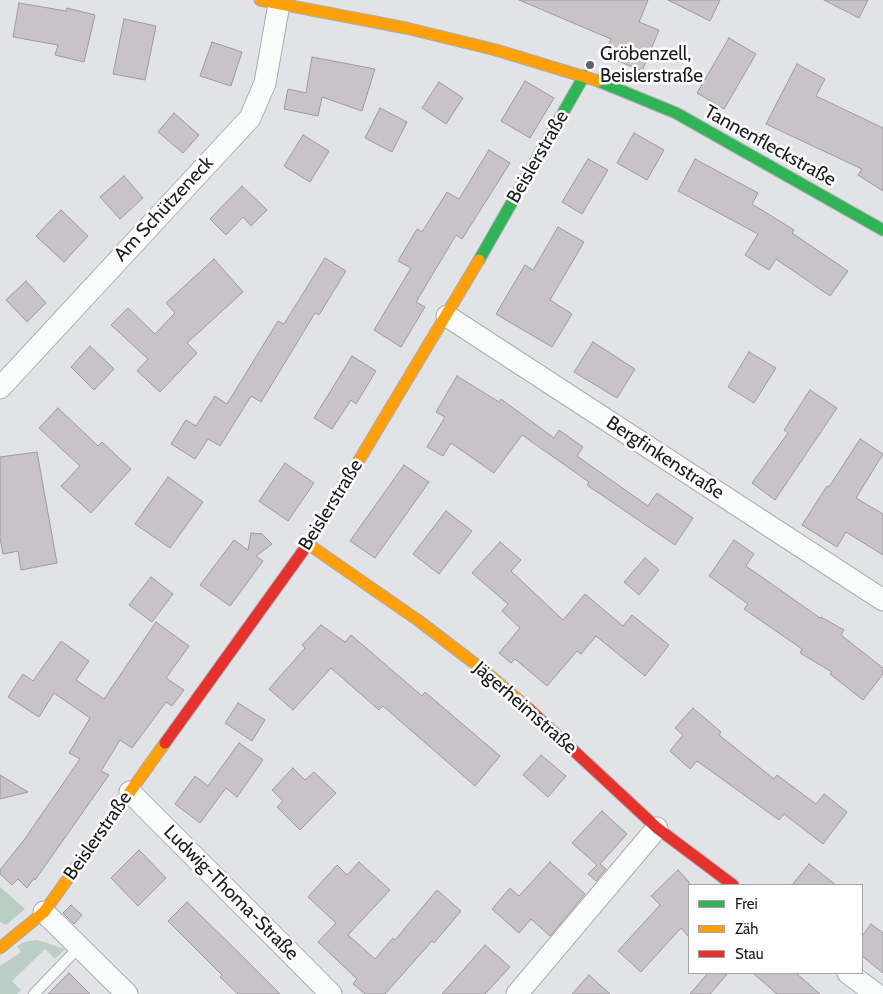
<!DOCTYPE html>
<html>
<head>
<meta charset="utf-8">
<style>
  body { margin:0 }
  #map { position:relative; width:883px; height:994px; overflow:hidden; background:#e1e3e6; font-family:Cabin,sans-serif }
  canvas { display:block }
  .legend { position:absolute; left:688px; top:884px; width:175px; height:90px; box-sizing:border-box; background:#fff; border:1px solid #a3a4a5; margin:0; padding:6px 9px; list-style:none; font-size:15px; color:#1a1b1d }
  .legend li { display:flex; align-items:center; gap:10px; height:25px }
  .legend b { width:25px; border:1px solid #a3a4a5 }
</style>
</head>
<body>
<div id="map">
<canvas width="883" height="994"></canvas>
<ul class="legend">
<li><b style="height:6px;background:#30b455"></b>Frei</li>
<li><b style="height:6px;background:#ff9f0a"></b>Zäh</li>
<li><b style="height:6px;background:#e5322d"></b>Stau</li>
</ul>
</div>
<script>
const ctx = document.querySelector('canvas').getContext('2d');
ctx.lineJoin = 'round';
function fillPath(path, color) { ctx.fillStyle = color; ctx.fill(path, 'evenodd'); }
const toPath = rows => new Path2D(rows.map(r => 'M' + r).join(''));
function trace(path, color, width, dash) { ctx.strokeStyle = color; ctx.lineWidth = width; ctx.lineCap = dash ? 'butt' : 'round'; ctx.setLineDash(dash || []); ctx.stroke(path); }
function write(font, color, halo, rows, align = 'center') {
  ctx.font = font + ' Cabin,sans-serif'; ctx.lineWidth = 5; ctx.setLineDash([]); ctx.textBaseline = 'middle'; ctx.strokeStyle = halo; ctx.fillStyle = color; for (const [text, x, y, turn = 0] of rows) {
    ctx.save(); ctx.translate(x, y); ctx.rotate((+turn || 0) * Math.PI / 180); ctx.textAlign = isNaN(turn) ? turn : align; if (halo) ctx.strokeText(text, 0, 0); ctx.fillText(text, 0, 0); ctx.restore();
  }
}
const green = toPath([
  [37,940,65,949,55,959,45,949,12,981,21,990,17,994,0,994,0,966,21,952,17,946,24,942]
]);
const forest = toPath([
  [0,887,25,909,6,925,0,922]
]);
const building = toPath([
  [519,0,648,0,639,22,659,30,642,71,604,55,611,39,519,0],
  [668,0,720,0,710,21,668,0],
  [824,0,868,0,859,18,824,0],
  [19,3,66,11,67,8,95,15,84,62,55,55,58,45,13,37,19,3],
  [124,19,156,26,145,80,113,74,124,19],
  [729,38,756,54,724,109,697,93,729,38],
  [212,42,242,52,231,86,200,76,212,42],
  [312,57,375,69,362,111,322,97,318,116,284,109,288,89,306,93,312,57],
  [797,64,825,79,816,96,883,128,883,191,858,175,862,169,766,124,797,64],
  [525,81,554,98,530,138,501,121,525,81],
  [439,82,463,98,446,124,422,108,439,82],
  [380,108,407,122,392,152,365,138,380,108],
  [174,113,199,135,183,153,158,132,174,113],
  [634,133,664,150,647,180,617,163,634,133],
  [303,135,329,151,310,182,284,166,303,135],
  [489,150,510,163,462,239,456,235,416,302,425,307,401,347,374,330,411,268,398,261,417,229,422,232,447,192,459,199,489,150],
  [588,159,608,170,582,214,562,202,588,159],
  [695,159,758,193,752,204,794,230,792,233,848,271,830,296,776,259,769,270,745,255,758,234,678,191,695,159],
  [124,176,143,198,120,219,100,197,124,176],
  [242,186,267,210,251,226,243,217,226,235,210,219,242,186],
  [61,210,88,236,64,262,36,236,61,210],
  [558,227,584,242,550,300,572,314,552,347,496,314,525,265,533,270,558,227],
  [325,258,346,271,319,315,315,313,261,402,251,396,220,446,208,439,195,459,171,444,186,420,196,426,215,396,227,404,278,321,284,324,325,258],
  [214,259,243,292,187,343,197,353,160,392,137,371,148,359,111,325,128,308,155,334,175,313,166,303,214,259],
  [26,281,46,303,27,322,6,300,26,281],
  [593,342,635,369,617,398,574,372,593,342],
  [90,346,114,369,94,390,71,367,90,346],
  [749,352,776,368,754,403,728,387,749,352],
  [352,356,376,371,356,404,351,400,332,429,314,418,352,356],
  [457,376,499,402,501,399,554,438,559,430,583,447,577,456,648,506,657,493,693,518,675,545,587,485,589,482,522,435,494,473,451,443,443,456,427,447,445,417,436,412,457,376],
  [810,390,837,408,775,500,752,483,788,433,784,430,810,390],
  [58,408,98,446,102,442,131,469,91,513,61,486,80,466,39,428,58,408],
  [860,439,883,454,856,498,883,514,883,555,846,532,837,547,802,525,827,486,829,487,860,439],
  [37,452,57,563,21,570,18,551,3,554,0,538,0,457,37,452],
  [285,463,314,483,288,521,259,501,285,463],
  [404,465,429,482,375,558,350,541,404,465],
  [168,477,203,502,170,548,135,524,168,477],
  [446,511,472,531,439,574,413,554,446,511],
  [251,533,262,534,272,544,256,556,263,561,230,606,200,585,234,540,248,550,251,533],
  [734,540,754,554,746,566,820,618,821,617,844,630,841,635,883,668,883,674,863,700,830,674,832,672,800,653,802,649,744,609,748,604,709,576,734,540],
  [500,542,521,560,511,571,563,620,585,594,623,626,632,615,669,645,645,676,596,636,581,654,577,651,547,686,515,659,511,663,499,653,520,628,502,611,508,604,472,573,500,542],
  [645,558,659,570,639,595,624,582,645,558],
  [151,577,173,594,152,622,129,605,151,577],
  [156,622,189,646,166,678,184,690,172,706,166,702,132,748,120,740,101,771,109,775,35,880,34,878,27,888,18,879,12,885,0,874,0,870,24,840,80,759,69,753,90,718,54,693,39,717,8,697,23,674,33,681,61,641,89,661,76,680,104,699,156,622],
  [321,625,345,642,351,635,422,696,425,692,500,756,475,786,383,706,379,710,331,668,293,710,269,689,305,648,302,645,321,625],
  [238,703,265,720,252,741,225,723,238,703],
  [693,708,721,732,719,735,774,779,777,775,816,804,824,794,847,812,823,844,784,814,779,820,697,761,690,769,670,751,683,735,675,728,693,708],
  [239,743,263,760,237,797,226,788,200,823,175,804,195,776,208,786,239,743],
  [541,755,566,776,548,797,523,775,541,755],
  [293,768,305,780,314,772,336,793,300,830,277,807,283,801,272,790,293,768],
  [0,775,28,792,0,799,0,775],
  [602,811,627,834,600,864,606,869,596,881,588,874,597,865,572,843,602,811],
  [139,850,166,878,138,906,111,878,139,850],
  [359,862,390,890,348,935,375,959,393,938,395,940,437,890,461,911,434,943,432,941,385,994,365,994,353,984,357,979,318,942,336,923,308,897,337,865,347,875,359,862],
  [550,862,585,894,550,936,531,919,519,933,492,909,510,888,519,896,550,862],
  [809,864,836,885,792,885,809,864],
  [678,870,689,882,689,937,681,928,641,972,618,951,660,905,651,896,678,870],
  [187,902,242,956,280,994,238,994,220,977,222,975,168,921,187,902],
  [71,905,82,915,74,924,63,913,71,905],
  [871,924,883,933,883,973,862,956,862,936,871,924],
  [485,945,510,967,485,994,442,994,485,945],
  [69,973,90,994,48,994,69,973],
  [708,973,728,973,710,994,690,994,708,973],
  [753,973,796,973,820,994,777,994,753,973],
  [589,975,610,994,572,994,589,975]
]);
const lane = toPath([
  [34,994,79,947]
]);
const street = toPath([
  [447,316,883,600],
  [0,388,250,118,265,83,279,4],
  [130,792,331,994],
  [44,912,127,994],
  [848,973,876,994],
  [517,994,657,828]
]);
const fast = toPath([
  [598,81,676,113,883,230],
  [479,260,584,76]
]);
const slow = toPath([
  [260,0,406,28,496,50,598,81],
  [343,487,479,260],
  [308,544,419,621,487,673,530,710],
  [0,948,44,912,165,743]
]);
const jam = toPath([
  [530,710,657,828,733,885],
  [165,743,308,544,343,487]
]);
const markers = [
  [590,65,5,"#606163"]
];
const poiNames = [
  ["Gröbenzell,",600,54],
  ["Beislerstraße",600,76]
];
const streetNames = [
  ["Tannenfleckstraße",770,146,29],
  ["Beislerstraße",538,157,-60],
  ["Am Schützeneck",164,209,-47],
  ["Bergfinkenstraße",665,458,33],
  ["Beislerstraße",331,505,-58],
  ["Jägerheimstraße",525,708,41],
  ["Beislerstraße",98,836,-55],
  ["Ludwig-Thoma-Straße",231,893,45]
];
fillPath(green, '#bccfc6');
fillPath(forest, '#b8cec3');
fillPath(building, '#c9c3c8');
trace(building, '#9c9b9d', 1);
trace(lane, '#acadb0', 12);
trace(street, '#acadb0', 23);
trace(fast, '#acadb0', 13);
trace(slow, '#acadb0', 13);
trace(jam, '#acadb0', 13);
trace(lane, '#fafbfb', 10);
trace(street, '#fafbfb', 21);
trace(fast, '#30b455', 11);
trace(slow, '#ff9f0a', 11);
trace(jam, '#e5322d', 11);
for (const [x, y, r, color] of markers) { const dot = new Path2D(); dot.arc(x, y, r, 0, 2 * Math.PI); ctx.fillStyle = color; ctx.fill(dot); trace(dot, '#fff', 2); }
write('19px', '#1a1b1d', '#fff', poiNames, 'left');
write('19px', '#1a1b1d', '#fff', streetNames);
</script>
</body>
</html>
